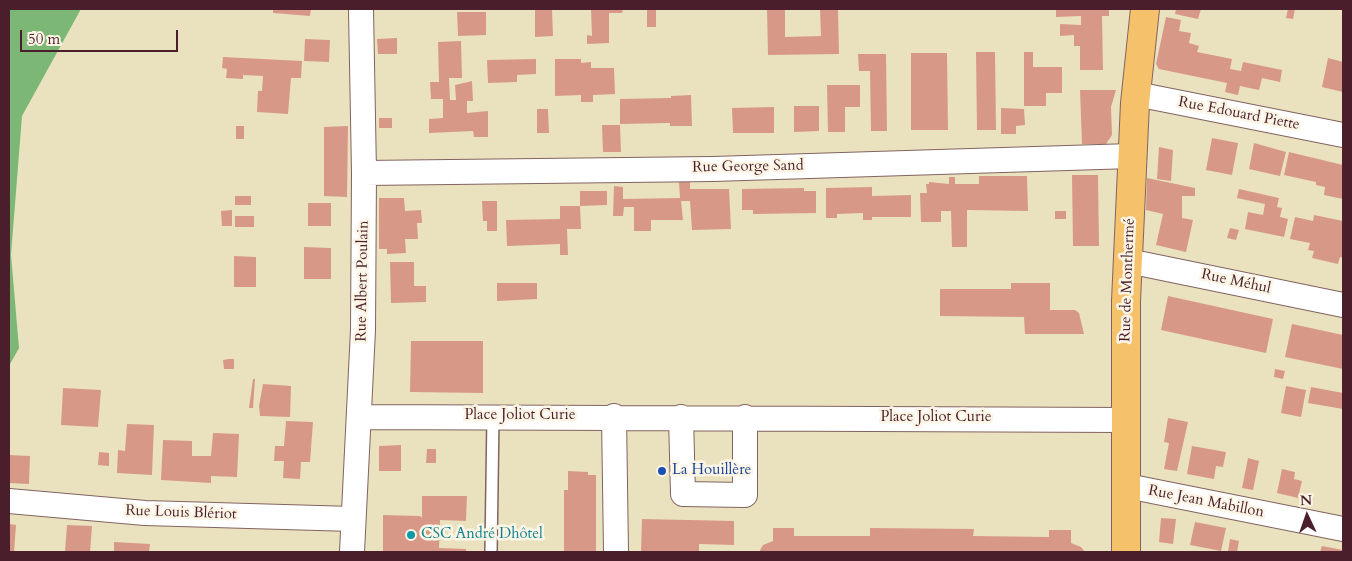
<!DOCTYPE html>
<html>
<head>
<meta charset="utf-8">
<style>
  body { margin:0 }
  #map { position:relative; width:1352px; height:561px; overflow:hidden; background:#eae2bf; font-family:Cardo,serif }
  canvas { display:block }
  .frame { position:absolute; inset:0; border:10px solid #4a1f2b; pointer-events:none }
  .north { position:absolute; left:1282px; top:491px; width:50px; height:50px; -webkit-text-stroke:4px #fcf5e5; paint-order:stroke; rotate:357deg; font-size:14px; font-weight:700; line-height:20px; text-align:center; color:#4a1f2b }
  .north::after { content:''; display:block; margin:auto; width:18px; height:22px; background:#4a1f2b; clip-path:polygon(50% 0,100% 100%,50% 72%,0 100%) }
  .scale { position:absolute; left:20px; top:30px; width:158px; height:22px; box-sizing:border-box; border:2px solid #4a1f2b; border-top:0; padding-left:6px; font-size:15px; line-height:18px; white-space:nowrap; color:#4a1f2b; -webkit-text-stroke:4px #fcf5e5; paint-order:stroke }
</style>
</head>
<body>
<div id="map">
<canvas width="1352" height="561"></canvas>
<div class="frame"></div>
<div class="north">N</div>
<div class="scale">50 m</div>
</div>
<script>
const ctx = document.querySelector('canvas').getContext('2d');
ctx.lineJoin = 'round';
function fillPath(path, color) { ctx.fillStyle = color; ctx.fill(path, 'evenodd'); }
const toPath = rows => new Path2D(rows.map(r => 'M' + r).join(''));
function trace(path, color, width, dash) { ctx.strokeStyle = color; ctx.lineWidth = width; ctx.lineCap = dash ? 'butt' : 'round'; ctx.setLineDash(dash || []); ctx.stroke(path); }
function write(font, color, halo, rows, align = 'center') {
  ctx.font = font + ' Cardo,serif'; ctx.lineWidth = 5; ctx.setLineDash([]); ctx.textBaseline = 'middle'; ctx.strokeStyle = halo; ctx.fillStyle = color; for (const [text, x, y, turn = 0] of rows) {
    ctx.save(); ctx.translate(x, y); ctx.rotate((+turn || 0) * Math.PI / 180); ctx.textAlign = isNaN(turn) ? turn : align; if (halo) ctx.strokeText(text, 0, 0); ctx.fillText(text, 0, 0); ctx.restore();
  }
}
const forest = toPath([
  [9,9,81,9,22,116,11,255,19,348,9,366]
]);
const building = toPath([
  [273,9,311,9,310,16,273,13],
  [535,9,552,9,553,36,535,37],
  [591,9,623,9,622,13,609,13,609,43,587,44,587,35,592,36],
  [647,9,656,9,656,27,647,27],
  [767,9,785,9,785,37,821,36,820,9,838,9,839,54,768,55],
  [1056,9,1109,9,1109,16,1102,16,1103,70,1080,70,1080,46,1074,46,1074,35,1060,36,1060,24,1081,25,1081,16,1056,17],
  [1176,9,1201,9,1198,19,1175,14],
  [1288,9,1295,9,1293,19,1286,18],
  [457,12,486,12,486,35,458,36],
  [1166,17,1181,20,1179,31,1191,33,1189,43,1199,46,1197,52,1232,59,1230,69,1241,71,1243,62,1282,70,1280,82,1262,78,1259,90,1240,86,1238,95,1225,92,1227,83,1159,69,1156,64],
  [397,38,397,54,378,54,377,39],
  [305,39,330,40,329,62,304,61],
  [461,41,462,78,449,78,450,100,456,100,455,85,472,81,473,101,467,101,467,113,488,111,488,137,474,137,473,131,429,133,429,119,443,118,443,99,431,99,430,82,439,82,438,42],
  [976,52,995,52,996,130,977,130],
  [1024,52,1033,52,1033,67,1062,67,1062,93,1046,93,1046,106,1024,106],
  [911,53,947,53,948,130,911,130],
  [858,54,886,54,887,131,871,131,870,71,859,71],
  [223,57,302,61,301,78,291,78,288,114,257,112,258,91,262,91,263,76,243,75,243,79,226,78,227,69,222,68],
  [1328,58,1343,62,1343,92,1322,87],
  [536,59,536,74,517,75,517,82,488,83,487,60],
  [555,59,581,59,581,63,591,62,591,68,614,68,615,94,593,95,593,102,581,102,581,95,555,96],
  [827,85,860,85,860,107,845,107,845,132,828,132],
  [1080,90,1116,90,1111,107,1112,135,1106,144,1082,144],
  [691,95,692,126,670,126,670,123,620,124,620,99,671,98,671,96],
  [794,106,819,106,819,131,794,132],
  [774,107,774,133,733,133,732,108],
  [1001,108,1024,109,1025,125,1016,126,1016,134,1001,134],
  [537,109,548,109,549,133,537,133],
  [379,118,392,118,392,128,379,128],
  [602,125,620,125,621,152,603,152],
  [236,126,244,126,244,139,236,139],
  [348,126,347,197,324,196,324,127],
  [1212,138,1238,143,1232,175,1206,170],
  [1254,143,1286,152,1280,176,1249,169],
  [1159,147,1173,150,1171,181,1157,179],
  [1289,152,1343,165,1343,199,1324,195,1325,187,1316,185,1316,182,1284,175],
  [1072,175,1098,175,1099,246,1073,246],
  [979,176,1027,176,1028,211,967,210,967,247,952,247,951,211,941,211,941,222,921,222,920,193,927,193,926,184,929,184,929,182,949,184,949,177,955,177,955,184,979,184],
  [1147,178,1195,188,1195,196,1182,196,1182,218,1193,220,1186,252,1156,245,1163,214,1146,210],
  [679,182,690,182,690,189,729,189,731,229,692,230,690,201,681,201,683,220,651,220,651,231,634,231,634,207,624,207,623,216,613,216,614,186,623,187,623,199,680,198],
  [872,187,872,196,911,195,911,217,872,217,872,220,863,220,863,213,837,214,837,218,826,218,826,188],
  [804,188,804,191,816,191,816,213,753,214,753,210,742,210,742,189],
  [1239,189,1279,198,1277,207,1282,208,1280,217,1288,219,1284,237,1245,229,1248,212,1263,215,1265,204,1237,198],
  [580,191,607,191,607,205,580,206,581,229,567,229,568,255,560,255,560,244,507,246,506,220,560,219,560,206,580,206],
  [235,196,251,196,251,205,235,205],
  [379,198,404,198,405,211,421,210,422,223,417,223,418,239,405,239,406,253,387,254,387,249,379,249],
  [482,201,497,201,497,231,487,231,487,221,483,221],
  [308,203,331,203,331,226,308,226],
  [232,210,232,226,222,226,221,211],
  [1055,211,1066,211,1066,219,1055,219],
  [1314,215,1343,221,1343,258,1340,257,1338,264,1312,258,1314,251,1308,250,1310,243,1290,239,1295,217,1313,221],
  [235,216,254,216,254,227,235,227],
  [1230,228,1239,230,1236,240,1227,238],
  [304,247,331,248,331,279,304,279],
  [234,256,256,257,256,287,234,287],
  [390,262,414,262,414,286,426,286,426,302,391,303],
  [497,283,537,283,537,299,497,301],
  [1011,283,1050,283,1050,310,1075,310,1079,313,1084,334,1025,334,1024,317,940,316,940,289,1011,289],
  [1168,296,1273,319,1266,353,1161,330],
  [1292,324,1343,335,1343,369,1285,357],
  [411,341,483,341,483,393,410,392],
  [229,359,234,359,234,369,224,369,223,360],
  [1275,369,1285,371,1283,379,1274,377],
  [253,379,255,379,253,408,249,408],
  [263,384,291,386,290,417,260,416,259,406],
  [1286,386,1306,390,1301,417,1281,413],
  [1311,387,1343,393,1343,409,1308,403],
  [63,388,101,390,98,427,61,425],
  [1168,418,1188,422,1177,471,1164,469,1169,443,1164,442],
  [286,421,313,422,310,462,301,462,300,479,283,478,284,461,274,461,275,446,284,446],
  [127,424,154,425,152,475,117,473,118,450,125,451],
  [213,433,239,434,237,477,211,476,211,483,161,480,163,440,192,441,192,456,211,456],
  [401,445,401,471,379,471,379,446],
  [1192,446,1226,452,1223,467,1216,466,1214,479,1187,474],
  [427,449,436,449,436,463,426,463],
  [99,452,109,453,109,466,98,465],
  [9,455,30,456,29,484,9,483],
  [1248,458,1259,461,1253,490,1242,488],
  [1282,469,1295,472,1294,479,1302,481,1298,498,1277,493],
  [568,471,588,472,588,475,596,475,596,552,564,552,564,490,568,490],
  [422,496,467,496,466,521,440,520,439,548,466,549,466,552,383,552,383,515,420,516,422,518],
  [1161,518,1176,519,1173,544,1159,542],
  [642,519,734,521,734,545,699,544,699,552,641,552],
  [1195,522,1226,528,1221,551,1190,545],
  [9,524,16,525,14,552,9,552],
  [67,525,92,526,90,552,65,552],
  [773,528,794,528,794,536,870,536,870,528,974,529,973,536,1049,537,1049,530,1071,530,1071,543,1081,547,1085,552,759,552,763,545,773,541],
  [1230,539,1239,541,1237,552,1228,552],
  [114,542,150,544,149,552,114,552],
  [1322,546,1343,550,1343,552,1320,552]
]);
const lane = toPath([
  [491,552,493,416]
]);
const street = toPath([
  [1136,94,1343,135],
  [364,173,713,169,1132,156],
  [1128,261,1343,305],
  [614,416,616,552],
  [359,417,1127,420],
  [681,417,683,494,745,495,745,417],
  [1127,486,1343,529],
  [9,501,145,513,353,519],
  [352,552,363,330,364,173,361,9]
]);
const primary = toPath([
  [1126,552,1126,301,1135,103,1145,9]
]);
const markers = [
  [662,471,5,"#1a4fb4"],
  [411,535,5,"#0f9aa8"]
];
const streetNames = [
  ["Rue Edouard Piette",1239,114,11],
  ["Rue George Sand",748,167,-1],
  ["Rue de Monthermé",1128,280,-88],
  ["Rue Albert Poulain",363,281,-89],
  ["Rue Méhul",1236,282,12],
  ["Place Joliot Curie",520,416],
  ["Place Joliot Curie",936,418],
  ["Rue Jean Mabillon",1206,502,11],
  ["Rue Louis Blériot",181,513,2]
];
const transitNames = [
  ["La Houillère",672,471]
];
const cultureNames = [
  ["CSC André Dhôtel",421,535]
];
fillPath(forest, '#7db775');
fillPath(building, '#d89888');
trace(lane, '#82635f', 14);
trace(street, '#82635f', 26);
trace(primary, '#82635f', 30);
trace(lane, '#fff', 11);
trace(street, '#fff', 24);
trace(primary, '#f5c16b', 28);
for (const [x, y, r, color] of markers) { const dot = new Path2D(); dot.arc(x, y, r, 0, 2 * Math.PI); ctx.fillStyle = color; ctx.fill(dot); trace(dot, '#fcf5e5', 2); }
write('15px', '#4a1f2b', '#fcf5e5', streetNames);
write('15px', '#164399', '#fcf5e5', transitNames, 'left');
write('15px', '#0d838f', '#fcf5e5', cultureNames, 'left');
</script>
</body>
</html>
